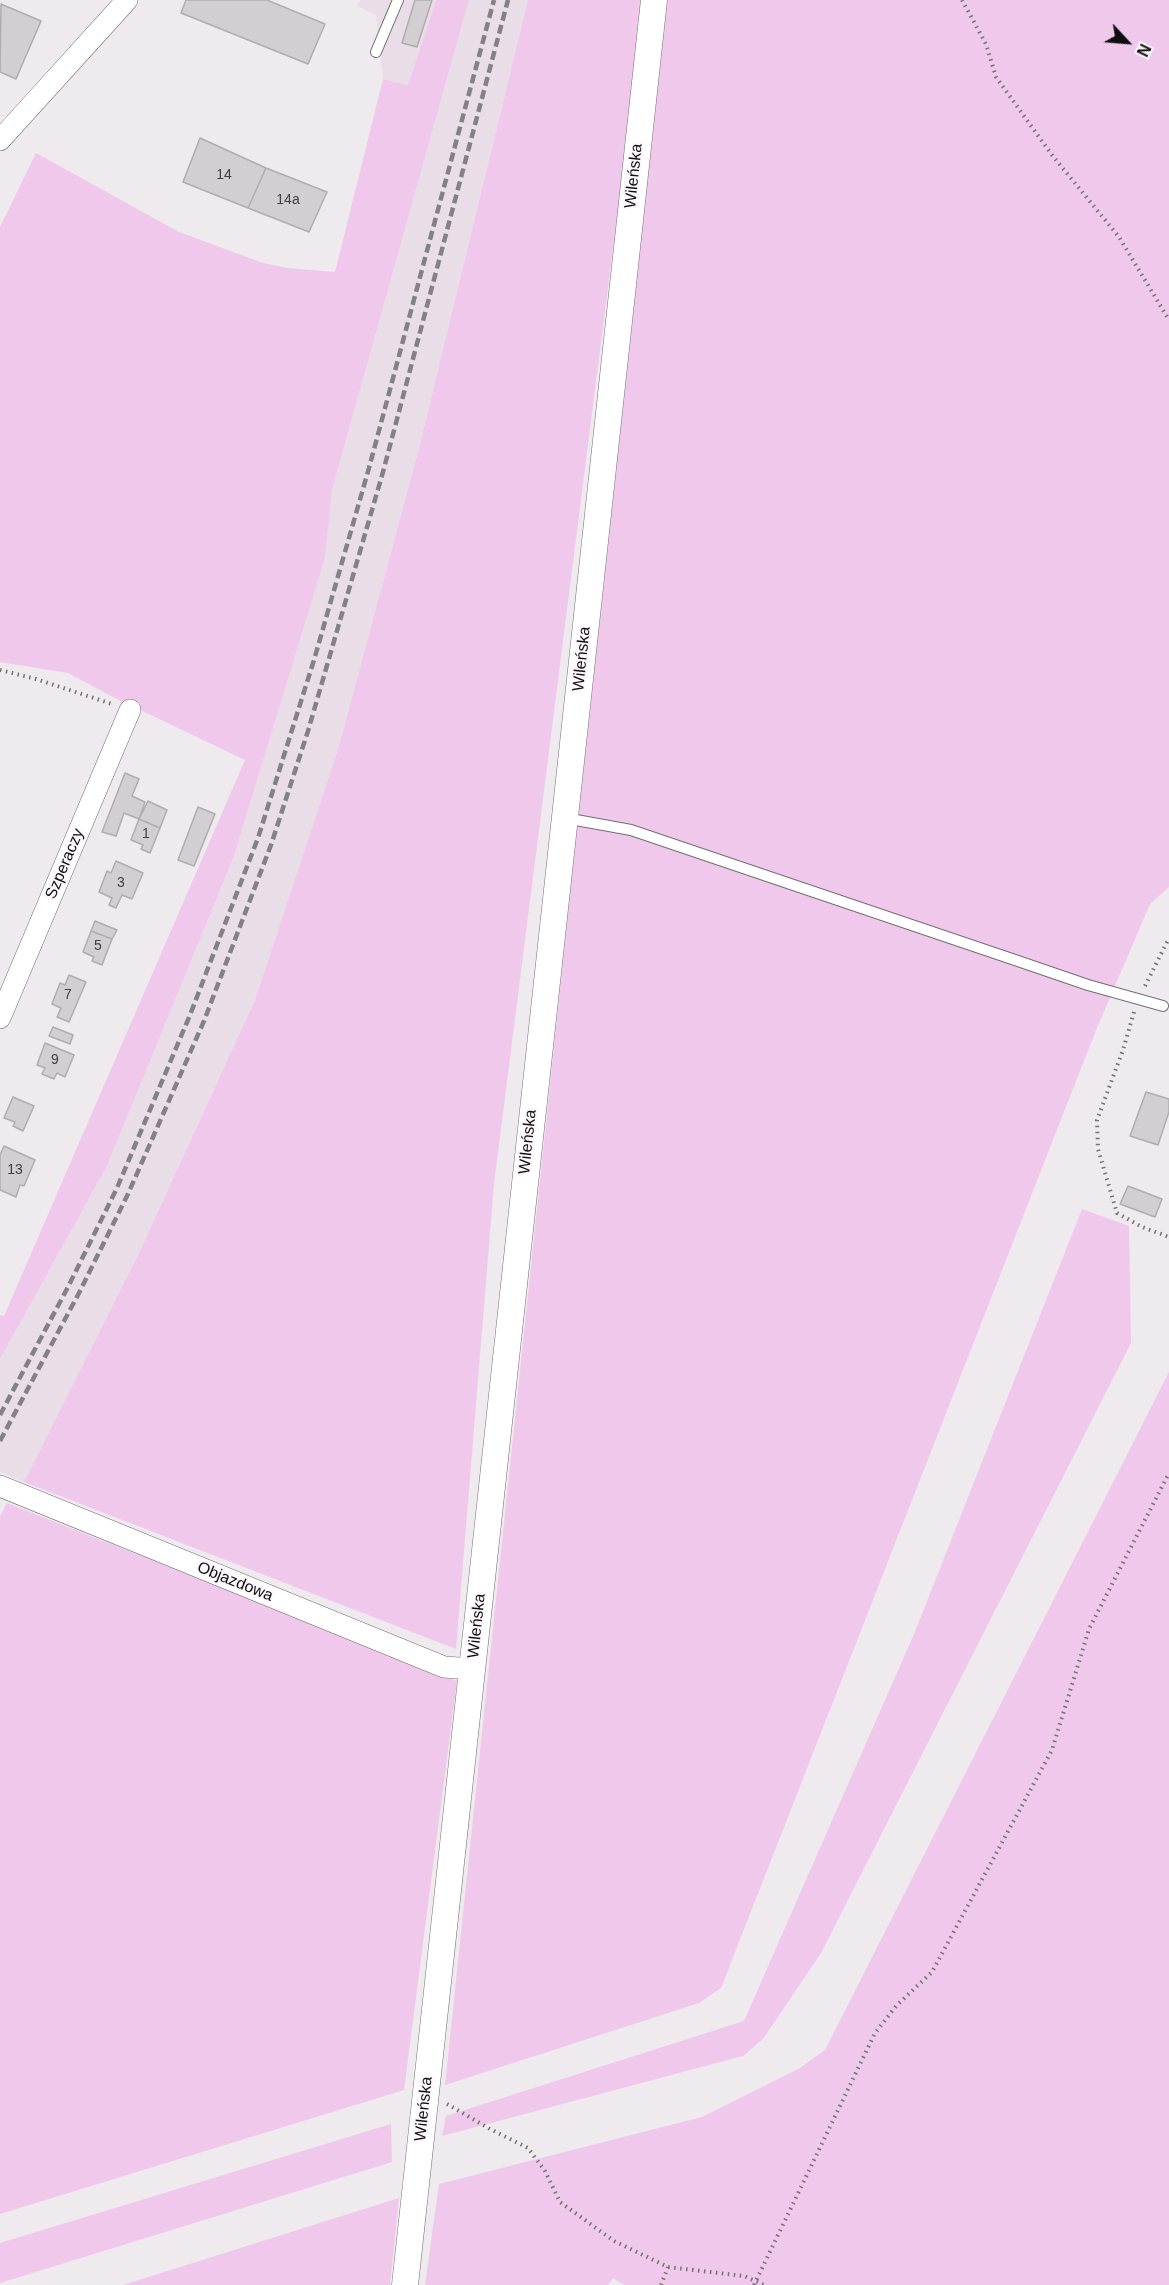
<!DOCTYPE html>
<html>
<head>
<meta charset="utf-8">
<style>
  body { margin:0 }
  #map { position:relative; width:1169px; height:2285px; overflow:hidden; background:#eeeaee; font-family:Arial,sans-serif }
  canvas { display:block }
  .north { position:absolute; left:1097px; top:12px; width:60px; height:60px; -webkit-text-stroke:4px #fcf7fb; paint-order:stroke; rotate:116deg; font-size:16px; font-weight:700; line-height:24px; text-align:center; color:#100f10 }
  .north::after { content:''; display:block; margin:auto; width:21px; height:27px; background:#100f10; clip-path:polygon(50% 0,100% 100%,50% 72%,0 100%) }
</style>
</head>
<body>
<div id="map">
<canvas width="1169" height="2285"></canvas>
<div class="north">N</div>
</div>
<script>
const ctx = document.querySelector('canvas').getContext('2d');
ctx.lineJoin = 'round';
function fillPath(path, color) { ctx.fillStyle = color; ctx.fill(path, 'evenodd'); }
const toPath = rows => new Path2D(rows.map(r => 'M' + r).join(''));
function trace(path, color, width, dash) { ctx.strokeStyle = color; ctx.lineWidth = width; ctx.lineCap = dash ? 'butt' : 'round'; ctx.setLineDash(dash || []); ctx.stroke(path); }
function write(font, color, halo, rows, align = 'center') {
  ctx.font = font + ' Arial,sans-serif'; ctx.lineWidth = 4.5; ctx.setLineDash([]); ctx.textBaseline = 'middle'; ctx.strokeStyle = halo; ctx.fillStyle = color; for (const [text, x, y, turn = 0] of rows) {
    ctx.save(); ctx.translate(x, y); ctx.rotate((+turn || 0) * Math.PI / 180); ctx.textAlign = isNaN(turn) ? turn : align; if (halo) ctx.strokeText(text, 0, 0); ctx.fillText(text, 0, 0); ctx.restore();
  }
}
const built = toPath([
  [360,0,436,0,408,85,383,79,376,15,357,6],
  [469,0,528,0,419,448,339,746,255,1000,139,1253,24,1482,0,1472,0,1359,107,1166,234,856,325,558,332,490]
]);
const green = toPath([
  [436,0,469,0,332,490,325,558,234,856,107,1166,0,1359,0,1315,4,1316,245,760,113,697,68,673,0,662,0,227,36,153,179,232,263,263,287,268,335,272,383,79,408,85],
  [528,0,641,0,621,185,494,1184,456,1649,24,1482,139,1253,255,1000,339,746,419,448],
  [667,0,1169,0,1169,887,1150,904,1096,1030,721,1988,699,2003,445,2085,566,933],
  [1082,1209,1129,1226,1131,1343,821,1953,763,2039,743,2056,442,2136,446,2116,744,2021,914,1634],
  [1169,1372,1169,2285,624,2285,613,2278,608,2285,425,2285,439,2184,702,2117,800,2068,825,2050],
  [7,1503,457,1681,404,2090,0,2214,0,1516],
  [391,2124,392,2162,0,2283,0,2243],
  [399,2198,390,2285,123,2285]
]);
const building = toPath([
  [186,0,267,0,325,24,308,64,181,13,186,0],
  [415,0,432,0,417,47,402,43,415,0],
  [1,4,41,21,16,79,0,72,1,4],
  [200,138,266,168,248,208,183,182,200,138],
  [266,168,327,192,309,232,248,208,266,168],
  [125,773,139,779,132,796,145,802,139,819,124,813,116,836,102,832,125,773],
  [148,801,167,810,160,828,139,819,148,801],
  [198,807,215,814,194,866,178,860,198,807],
  [139,819,160,828,150,853,141,849,143,845,131,840,139,819],
  [116,861,143,873,132,899,122,895,116,908,109,905,112,898,99,892,107,871,111,873,116,861],
  [95,921,117,930,112,939,91,931,95,921],
  [91,931,112,939,102,965,92,961,94,957,83,952,91,931],
  [69,975,86,982,69,1022,57,1017,61,1008,52,1004,60,983,65,985,69,975],
  [53,1027,73,1035,70,1044,49,1036,53,1027],
  [45,1043,74,1055,65,1077,57,1073,54,1079,42,1074,45,1068,37,1065,45,1043],
  [1146,1092,1169,1099,1169,1112,1158,1145,1130,1136,1146,1092],
  [13,1097,34,1106,23,1131,13,1126,15,1122,4,1118,13,1097],
  [4,1146,35,1160,24,1186,20,1185,16,1197,0,1190,0,1155,4,1146],
  [1128,1186,1162,1199,1155,1217,1120,1204,1128,1186]
]);
const path = toPath([
  [962,0,986,44,996,77,1052,155,1119,237,1169,320],
  [0,670,36,679,112,704],
  [1145,986,1169,938],
  [1134,1012,1123,1050,1097,1120,1098,1149,1117,1213,1142,1227,1169,1237],
  [447,2104,490,2129,528,2148,545,2171,560,2202,614,2241,668,2267,744,2276,764,2285],
  [661,2285,668,2267],
  [754,2285,875,2033,897,2005,932,1972,1052,1750,1089,1629,1169,1473]
]);
const service = toPath([
  [376,52,398,0],
  [565,818,631,830,1015,960,1088,985,1163,1006]
]);
const minor = toPath([
  [0,140,127,0],
  [0,1018,130,710],
  [0,1486,444,1667,473,1669]
]);
const tertiary = toPath([
  [405,2285,654,0]
]);
const rail = toPath([
  [0,1415,68,1287,117,1188,190,1015,258,838,314,660,369,468,494,0],
  [0,1441,79,1293,128,1194,204,1021,271,845,308,731,383,472,508,0]
]);
const numberNames = [
  ["14",224,175],
  ["14a",288,200],
  ["1",146,834],
  ["3",121,883],
  ["5",98,946],
  ["7",68,995],
  ["9",55,1060],
  ["13",15,1170]
];
const streetNames = [
  ["Wileńska",634,176,-84],
  ["Wileńska",582,659,-84],
  ["Szperaczy",65,864,-67],
  ["Wileńska",528,1142,-84],
  ["Objazdowa",235,1582,22],
  ["Wileńska",477,1626,-84],
  ["Wileńska",424,2109,-84]
];
fillPath(built, '#e9dee8');
fillPath(green, '#f0c8ec');
fillPath(building, '#d2ced1');
trace(building, '#b0acaf', 1.5);
trace(service, '#726e72', 12);
trace(minor, '#726e72', 22);
trace(tertiary, '#726e72', 27);
trace(path, '#747274', 4, [1.5, 4.5]);
trace(service, '#fff', 10);
trace(minor, '#fff', 21);
trace(tertiary, '#fff', 26);
trace(rail, '#848184', 4.5, [9, 4.5]);
write('14px', '#403f40', null, numberNames);
write('16px', '#100f10', '#fcf7fb', streetNames);
</script>
</body>
</html>
